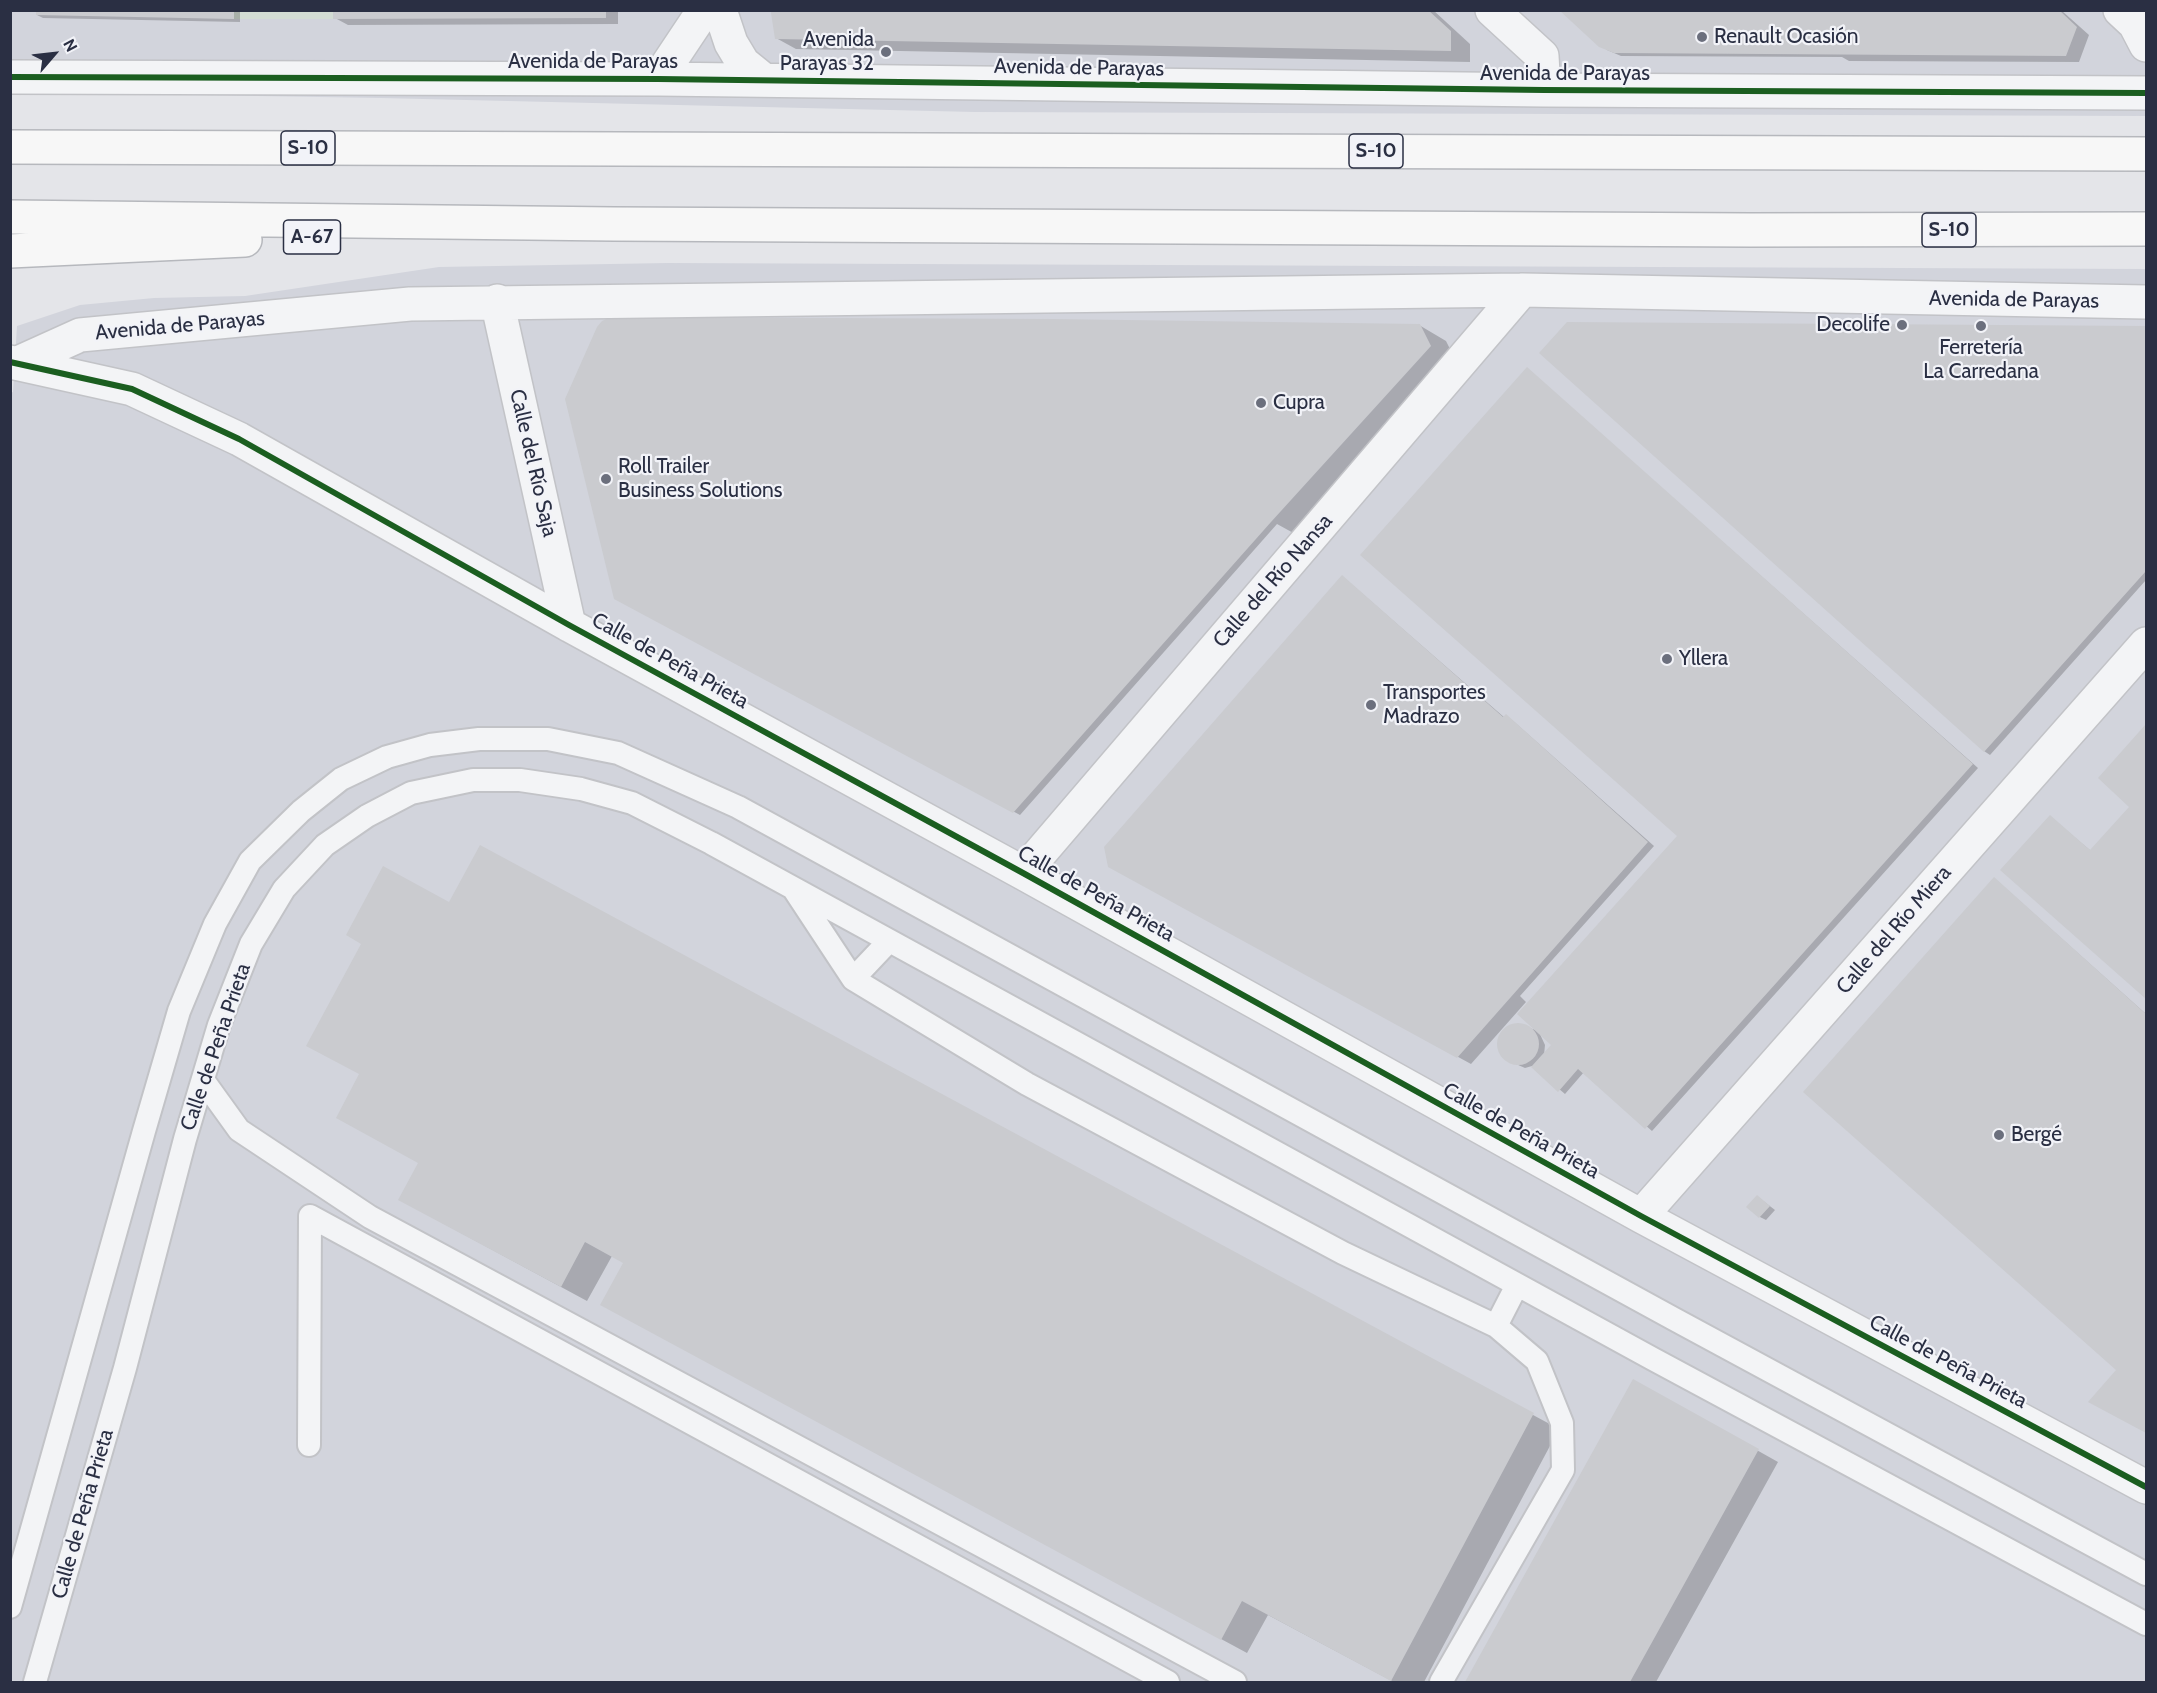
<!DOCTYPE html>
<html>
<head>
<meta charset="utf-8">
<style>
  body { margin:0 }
  #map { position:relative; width:2157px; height:1693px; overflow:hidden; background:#e4e5e9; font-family:Cabin,sans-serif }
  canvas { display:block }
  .frame { position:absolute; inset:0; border:12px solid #2a2f43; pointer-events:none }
  .north { position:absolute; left:24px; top:24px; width:60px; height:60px; -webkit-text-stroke:4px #f2f3f8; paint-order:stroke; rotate:62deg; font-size:16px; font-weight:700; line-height:24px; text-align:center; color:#2a2f43 }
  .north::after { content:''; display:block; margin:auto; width:21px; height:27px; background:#2a2f43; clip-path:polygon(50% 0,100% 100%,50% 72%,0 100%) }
</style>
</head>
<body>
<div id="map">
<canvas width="2157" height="1693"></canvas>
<div class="frame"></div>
<div class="north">N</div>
</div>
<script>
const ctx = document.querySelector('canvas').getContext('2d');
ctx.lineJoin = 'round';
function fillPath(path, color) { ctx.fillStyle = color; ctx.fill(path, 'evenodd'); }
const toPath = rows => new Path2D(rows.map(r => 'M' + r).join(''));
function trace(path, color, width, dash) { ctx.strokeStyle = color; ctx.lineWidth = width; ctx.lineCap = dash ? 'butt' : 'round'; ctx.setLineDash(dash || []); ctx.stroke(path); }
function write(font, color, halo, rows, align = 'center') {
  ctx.font = font + ' Cabin,sans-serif'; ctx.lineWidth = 4.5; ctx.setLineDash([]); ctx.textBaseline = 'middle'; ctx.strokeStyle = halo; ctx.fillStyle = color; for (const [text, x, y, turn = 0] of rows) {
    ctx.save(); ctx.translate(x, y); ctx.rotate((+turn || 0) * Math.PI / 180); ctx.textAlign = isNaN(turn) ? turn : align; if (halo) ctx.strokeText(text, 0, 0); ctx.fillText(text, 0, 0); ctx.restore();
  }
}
const built = toPath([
  [11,10,2146,11,2146,116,975,112,381,98,11,92],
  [668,263,2146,269,2146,1682,11,1682,10,393,13,392,17,326,80,305,154,298,245,296,439,267]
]);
const green = toPath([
  [234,11,333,11,333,19,234,19]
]);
const shadow = toPath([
  [37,10,240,10,240,22,43,18,37,15],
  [335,10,618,10,618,24,348,25,335,18],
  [774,10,1433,10,1470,44,1470,62,796,49,776,38],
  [1561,10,2061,10,2089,35,2079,62,1849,61,1842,57,1621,56,1607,50],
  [1567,324,2146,328,2146,580,1990,755,1984,751],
  [1419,325,1446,341,1456,361,1297,535,1277,524,1020,815,775,683],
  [1527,369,1978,768,1652,1131,1584,1072,1565,1094,1532,1066,1525,1068,1509,1061,1502,1055,1499,1047,1500,1039,1504,1031,1511,1026,1520,1025,1536,1030,1679,836],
  [1539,1032,1553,1045,1544,1055,1545,1045],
  [1343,577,1505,718,1512,720,1654,846,1520,996,1526,1002,1471,1064,1299,970],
  [2146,727,2146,998,2002,870,2050,817,2091,851,2132,806,2100,778],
  [481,847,1559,1429,1424,1682,1394,1682,1268,1615,1247,1653,628,1319,625,1263,612,1256,587,1301,426,1214,419,1163,450,904],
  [1995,879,2146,1014,2146,1432,2090,1402,2119,1370],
  [1758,1197,1775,1210,1766,1220,1760,1217],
  [1634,1381,1778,1462,1656,1682,1467,1682]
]);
const building = toPath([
  [36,10,234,10,234,19,36,15],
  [333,10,606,10,606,18,333,19],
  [772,10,1428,10,1451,31,1451,51,775,39,771,13],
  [1559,10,2059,10,2077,27,2066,56,1614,53,1599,47],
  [611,317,1052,319,1420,324,1431,346,1271,522,1013,813,614,599,565,399,597,327,602,321],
  [1567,322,2146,326,2146,571,1984,752,1539,353],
  [1527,367,1973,764,1645,1129,1578,1069,1558,1092,1531,1067,1551,1045,1517,1014,1677,836,1360,555],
  [1342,575,1503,717,1506,714,1648,842,1457,1058,1108,867,1104,847],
  [2146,724,2146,999,2000,870,2050,815,2090,850,2129,807,2098,778],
  [480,845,1534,1413,1391,1681,1242,1601,1221,1640,600,1305,623,1263,585,1242,561,1287,398,1200,418,1163,336,1118,359,1074,306,1046,361,944,346,935,383,866,449,902],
  [1994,877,2146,1014,2146,1433,2088,1402,2116,1370,1803,1092],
  '1497 1044a21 21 0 1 1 42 0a21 21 0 1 1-42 0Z',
  [1757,1195,1770,1206,1759,1218,1746,1207],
  [1633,1379,1759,1449,1630,1682,1465,1682]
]);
const service = toPath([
  [795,891,853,979,1027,1084,1343,1253,1496,1326,1537,1361,1562,1423,1563,1470,1441,1682],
  [853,979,889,941],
  [203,1080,239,1130,370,1217,1235,1682],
  [1496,1326,1517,1285],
  [309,1445,310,1216,1168,1682],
  [10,1607,144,1131,179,1011,215,924,250,861,301,811,341,779,387,757,430,745,479,739,548,739,618,753,738,807,1674,1319,2146,1574],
  [35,1682,125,1368,185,1139,219,1025,251,944,284,889,325,845,367,816,411,793,473,780,520,780,581,789,632,803,711,843,1653,1359,2146,1624]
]);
const minor = toPath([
  [720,10,731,43,743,63,764,80],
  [1492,10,1542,56,1544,90],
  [2120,10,2135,24,2146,45],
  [10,77,658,79,1544,90,2146,93],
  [658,79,704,10],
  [497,301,569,625],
  [10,362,132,389,239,439,569,625,1023,873,1641,1216,2146,1487],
  [18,363,80,335,410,304,1522,290,2146,302],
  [1023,873,1522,290],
  [1641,1216,2146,644]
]);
const motorway = toPath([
  [10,147,2146,154],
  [10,217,614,224,1751,230,2146,229],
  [10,251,245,240]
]);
const cycleway = toPath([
  [10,77,658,79,1544,90,2146,93],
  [10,362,132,389,239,439,569,625,1023,873,1641,1216,2146,1487]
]);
const markers = [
  [1702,37,6,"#6b6f7d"],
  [886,52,6,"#6b6f7d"],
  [1902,325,6,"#6b6f7d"],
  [1981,326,6,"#6b6f7d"],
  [1261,403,6,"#6b6f7d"],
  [606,479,6,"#6b6f7d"],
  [1667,659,6,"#6b6f7d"],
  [1371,705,6,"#6b6f7d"],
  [1999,1135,6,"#6b6f7d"]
];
const shields = [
  [308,148,54],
  [1376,151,54],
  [1949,230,54],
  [312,237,57]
];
const shieldNames = [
  ["S-10",308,148],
  ["S-10",1376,151],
  ["S-10",1949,230],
  ["A-67",312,237]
];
const poiNames = [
  ["Renault Ocasión",1714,37],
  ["Avenida",874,40,"right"],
  ["Parayas 32",874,64,"right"],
  ["Decolife",1890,325,"right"],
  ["Ferretería",1981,348,"center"],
  ["La Carredana",1981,372,"center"],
  ["Cupra",1273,403],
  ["Roll Trailer",618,467],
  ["Business Solutions",618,491],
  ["Yllera",1679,659],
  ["Transportes",1383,693],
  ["Madrazo",1383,717],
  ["Bergé",2011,1135]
];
const streetNames = [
  ["Avenida de Parayas",593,62],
  ["Avenida de Parayas",1079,68,1],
  ["Avenida de Parayas",1565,74],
  ["Avenida de Parayas",2014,300,1],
  ["Avenida de Parayas",180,326,-5],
  ["Calle del Río Saja",533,463,77],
  ["Calle del Río Nansa",1273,581,-49],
  ["Calle de Peña Prieta",670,661,29],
  ["Calle de Peña Prieta",1096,894,29],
  ["Calle del Río Miera",1894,930,-49],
  ["Calle de Peña Prieta",216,1047,-71],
  ["Calle de Peña Prieta",1521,1131,29],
  ["Calle de Peña Prieta",1948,1362,28],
  ["Calle de Peña Prieta",83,1514,-74]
];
fillPath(built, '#d2d4dc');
fillPath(green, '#d3dcd4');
fillPath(shadow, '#0003');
fillPath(building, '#cacbcf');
trace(service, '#c2c3c7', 26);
trace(minor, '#c2c3c7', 36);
trace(motorway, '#b6b8bd', 36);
trace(service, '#f3f4f6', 22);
trace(minor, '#f3f4f6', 33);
trace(motorway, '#f7f7f7', 33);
trace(cycleway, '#1b5e20', 6);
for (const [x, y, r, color] of markers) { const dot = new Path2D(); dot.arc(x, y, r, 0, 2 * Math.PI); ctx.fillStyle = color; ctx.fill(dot); trace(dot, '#f2f3f8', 2); }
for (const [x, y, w] of shields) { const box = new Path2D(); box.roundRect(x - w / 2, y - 17, w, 34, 4.5); ctx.fillStyle = '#f2f3f8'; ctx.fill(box); trace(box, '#2a2f43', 1.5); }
write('bold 20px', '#2a2f43', null, shieldNames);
write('21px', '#2a2f43', '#f2f3f8', poiNames, 'left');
write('21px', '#2a2f43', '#f2f3f8', streetNames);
</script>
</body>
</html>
